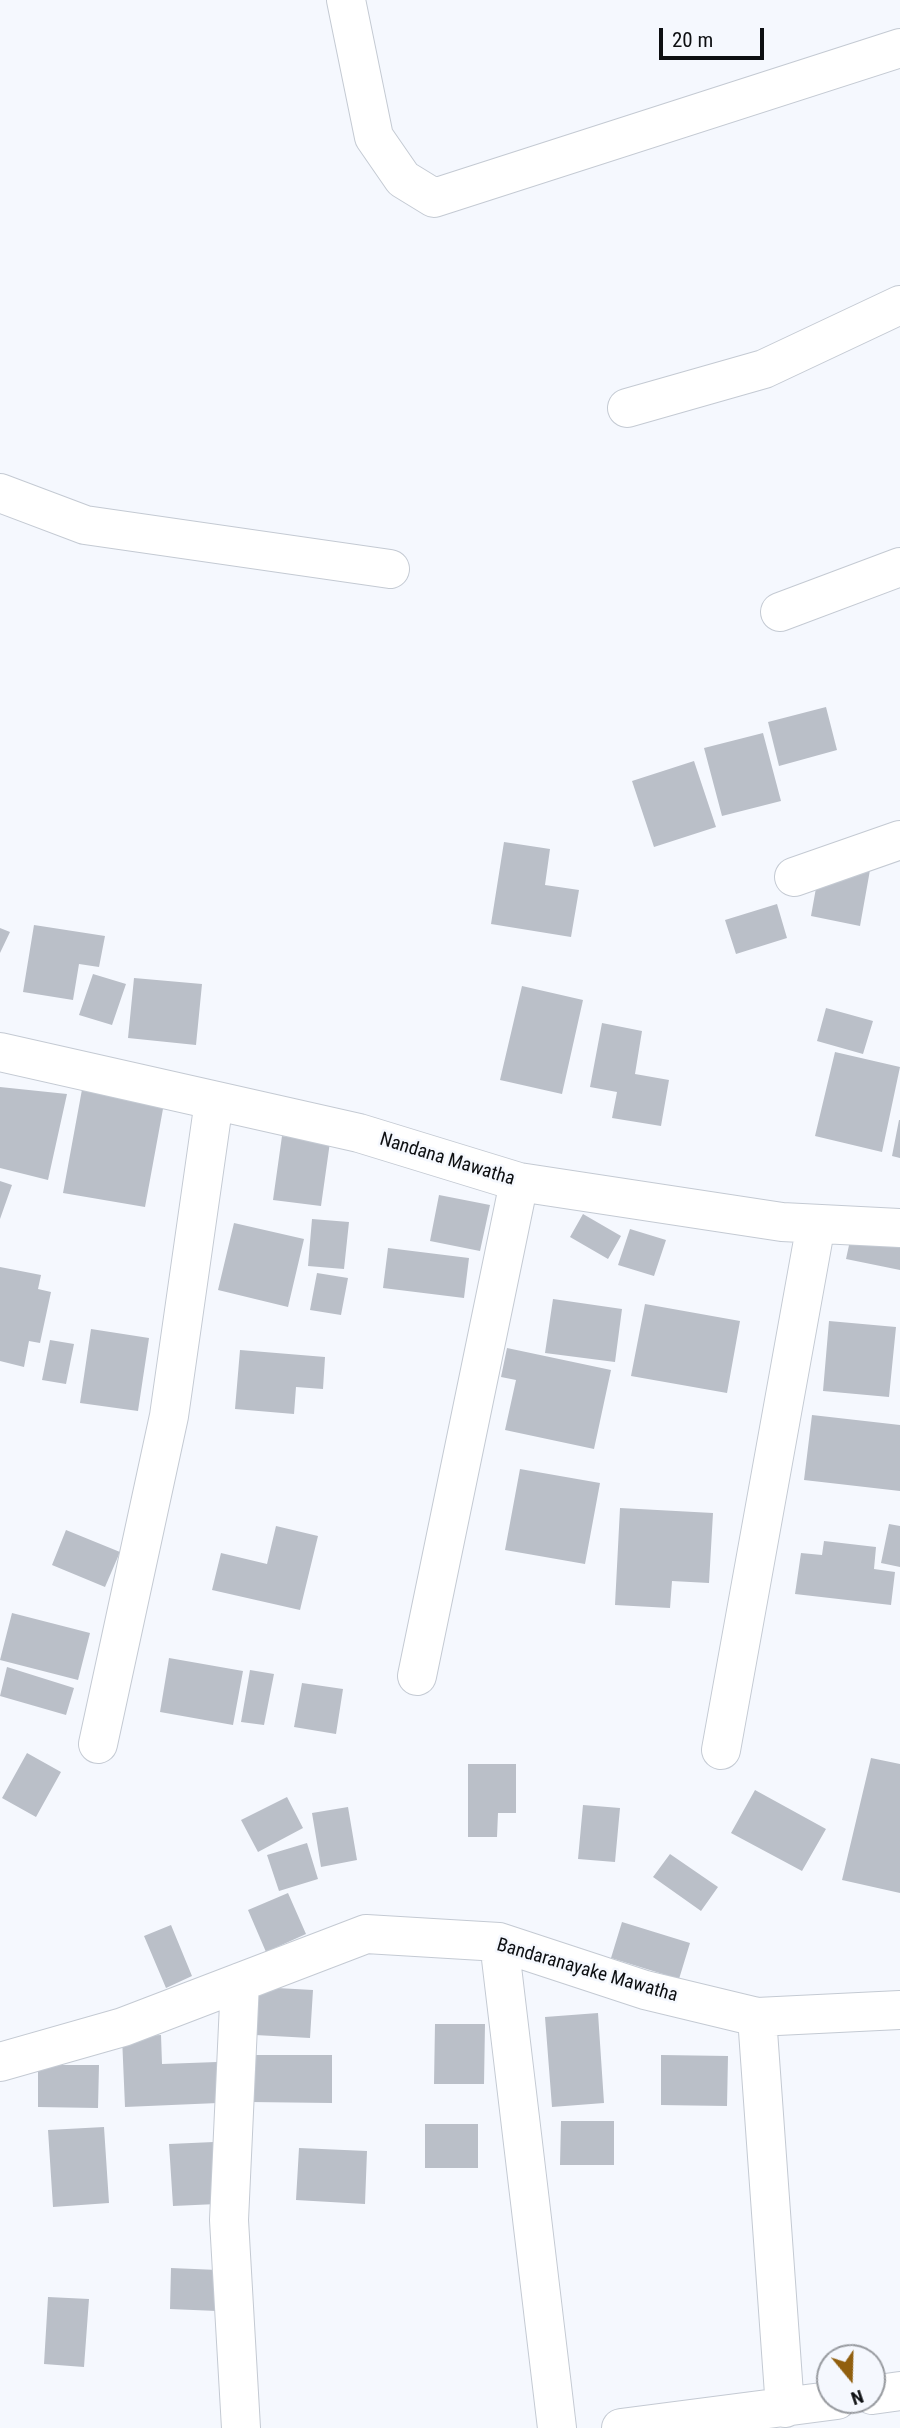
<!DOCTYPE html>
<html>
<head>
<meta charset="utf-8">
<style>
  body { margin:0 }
  #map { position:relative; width:900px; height:2428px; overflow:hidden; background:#f5f8fe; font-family:"Roboto Condensed",sans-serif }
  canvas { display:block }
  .north { position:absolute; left:816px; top:2344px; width:70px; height:70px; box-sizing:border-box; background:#f5f8fe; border:2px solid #989ba0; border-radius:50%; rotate:161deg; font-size:19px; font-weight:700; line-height:28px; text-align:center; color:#0d0f12 }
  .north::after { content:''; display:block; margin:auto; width:24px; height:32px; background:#915f0e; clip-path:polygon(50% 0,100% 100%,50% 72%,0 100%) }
  .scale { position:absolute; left:659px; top:28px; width:105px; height:32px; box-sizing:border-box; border:4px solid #0d0f12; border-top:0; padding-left:9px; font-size:21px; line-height:24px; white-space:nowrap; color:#0d0f12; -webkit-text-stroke:5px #f5f8fe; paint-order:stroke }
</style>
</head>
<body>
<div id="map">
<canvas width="900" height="2428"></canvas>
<div class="north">N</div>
<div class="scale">20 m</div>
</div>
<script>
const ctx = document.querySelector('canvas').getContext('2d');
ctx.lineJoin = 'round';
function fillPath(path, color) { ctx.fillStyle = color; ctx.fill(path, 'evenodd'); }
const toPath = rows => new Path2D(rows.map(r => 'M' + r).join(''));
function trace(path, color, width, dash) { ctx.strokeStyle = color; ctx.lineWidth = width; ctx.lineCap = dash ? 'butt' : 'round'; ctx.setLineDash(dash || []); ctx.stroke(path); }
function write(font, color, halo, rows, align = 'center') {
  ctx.font = font + ' "Roboto Condensed",sans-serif'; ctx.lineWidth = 5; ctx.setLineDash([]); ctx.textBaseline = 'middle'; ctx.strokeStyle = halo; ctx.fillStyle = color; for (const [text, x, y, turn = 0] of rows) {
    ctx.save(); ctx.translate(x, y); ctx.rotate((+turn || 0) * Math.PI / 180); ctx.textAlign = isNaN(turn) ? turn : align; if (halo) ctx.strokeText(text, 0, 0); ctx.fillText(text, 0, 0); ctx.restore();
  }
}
const building = toPath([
  [826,707,837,750,779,766,768,722],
  [763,733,781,801,722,816,704,748],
  [694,761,716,827,654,847,632,781],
  [504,842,550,849,545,885,579,890,571,937,491,924],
  [821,860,870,870,860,926,811,916],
  [777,904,787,938,736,954,725,920],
  [34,925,105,936,99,967,79,964,73,1000,23,992],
  [0,928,10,932,0,953],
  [93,974,126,984,112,1025,79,1015],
  [134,978,202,984,196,1045,128,1038],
  [522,986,583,1000,562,1094,500,1080],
  [826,1008,873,1021,863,1054,817,1041],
  [602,1023,642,1031,635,1074,669,1080,661,1126,612,1118,617,1092,590,1087],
  [835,1052,900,1067,882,1152,815,1136],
  [83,1084,165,1098,145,1207,63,1193],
  [0,1087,67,1094,48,1180,0,1168],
  [899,1120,900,1120,900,1158,892,1156],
  [282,1136,330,1142,321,1206,273,1200],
  [0,1181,12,1185,0,1219],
  [439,1195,490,1205,480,1251,430,1241],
  [856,1213,900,1222,900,1270,846,1259],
  [583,1214,621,1236,608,1259,570,1237],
  [312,1219,349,1222,344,1269,308,1266],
  [234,1223,304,1239,288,1307,218,1290],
  [630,1229,666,1240,654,1276,618,1265],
  [388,1248,469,1258,464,1298,383,1288],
  [0,1267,41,1275,38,1289,51,1292,40,1343,29,1341,24,1367,0,1361],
  [317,1273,348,1278,341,1315,310,1310],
  [553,1299,622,1309,615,1362,545,1353],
  [645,1304,740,1321,727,1393,631,1376],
  [829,1321,896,1327,889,1397,823,1391],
  [91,1329,149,1338,138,1411,80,1403],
  [50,1340,74,1344,66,1384,42,1380],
  [507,1348,611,1370,594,1449,505,1430,516,1380,501,1377],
  [240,1350,325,1357,323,1389,296,1387,294,1414,235,1409],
  [812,1415,900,1425,900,1491,804,1480],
  [520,1469,600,1483,585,1564,505,1550],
  [620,1508,713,1513,709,1583,672,1581,670,1608,615,1605],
  [889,1524,900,1526,900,1567,881,1563],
  [276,1526,318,1536,300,1610,212,1590,221,1553,267,1564],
  [66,1530,120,1552,105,1587,52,1565],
  [824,1541,876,1547,874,1569,895,1572,891,1605,795,1594,801,1553,822,1555],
  [12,1613,90,1633,78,1680,0,1660],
  [169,1658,243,1671,233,1725,160,1712],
  [7,1667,74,1688,66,1715,0,1696],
  [250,1670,274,1674,264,1725,241,1722],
  [302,1683,343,1689,336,1734,294,1727],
  [27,1753,61,1772,36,1817,2,1798],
  [871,1758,900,1764,900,1893,842,1880],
  [468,1764,516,1764,516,1813,498,1813,497,1837,468,1837],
  [755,1790,826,1829,802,1871,731,1833],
  [287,1797,303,1828,258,1852,241,1820],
  [583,1805,620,1808,615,1862,578,1859],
  [348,1807,357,1860,321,1867,312,1813],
  [307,1843,318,1879,279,1891,267,1855],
  [670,1854,718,1887,701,1911,653,1877],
  [288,1893,306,1934,266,1952,248,1910],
  [622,1922,690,1943,679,1979,611,1958],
  [171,1925,192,1976,166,1988,144,1936],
  [259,1987,313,1990,310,2038,255,2035],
  [598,2013,604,2103,552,2107,545,2017],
  [435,2024,485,2024,484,2084,434,2084],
  [161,2035,162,2064,217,2062,218,2103,125,2107,122,2037],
  [250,2055,332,2055,332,2103,250,2102],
  [661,2055,728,2056,727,2106,661,2105],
  [38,2065,99,2065,98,2108,38,2107],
  [561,2121,614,2121,614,2165,560,2165],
  [425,2124,478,2124,478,2168,425,2168],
  [104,2127,109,2203,53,2207,48,2130],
  [214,2142,217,2204,173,2206,169,2144],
  [299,2148,367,2151,365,2204,296,2200],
  [171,2268,218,2270,217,2311,170,2309],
  [48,2297,89,2299,84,2367,44,2364]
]);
const street = toPath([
  [346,0,374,137,403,179,434,198,900,48],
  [627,408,764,369,900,305],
  [0,493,85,525,390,569],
  [780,612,900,567],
  [794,877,900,840],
  [0,1052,359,1133,519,1182,782,1222,900,1228],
  [417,1676,519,1182],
  [98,1744,169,1416,214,1101],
  [721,1750,816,1224],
  [499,1942,557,2428],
  [240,1982,229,2220,241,2428],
  [757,2017,785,2408],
  [0,2062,123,2027,366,1934,499,1942,645,1990,757,2017,900,2010],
  [872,2395,900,2391],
  [621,2428,837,2400]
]);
const streetNames = [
  ["Nandana Mawatha",447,1160,17],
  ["Bandaranayake Mawatha",587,1971,16]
];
fillPath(building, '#babfc8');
trace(street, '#c4cad3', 40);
trace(street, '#fff', 38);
write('19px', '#0d0f12', '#f5f8fe', streetNames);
</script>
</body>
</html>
